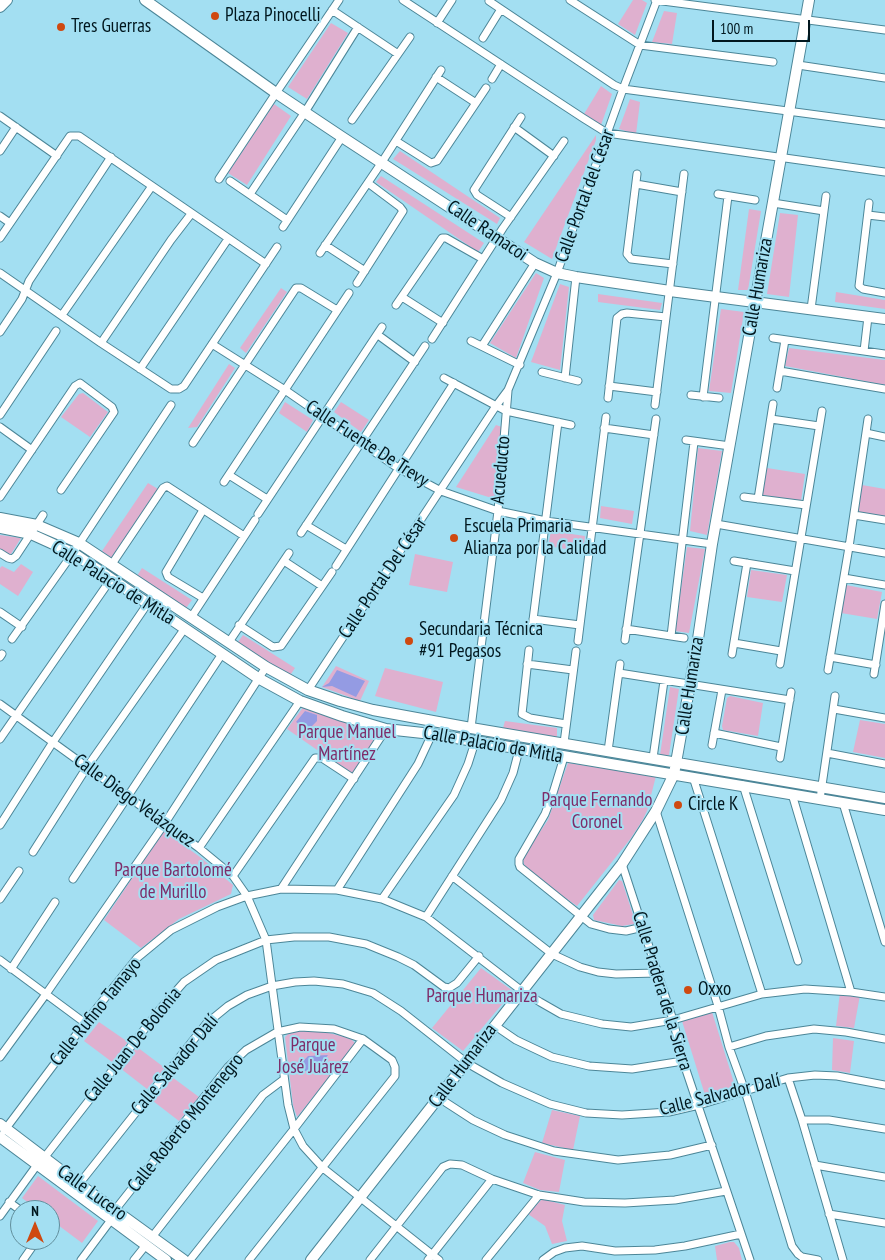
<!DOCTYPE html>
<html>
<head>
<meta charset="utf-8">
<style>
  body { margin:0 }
  #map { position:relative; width:885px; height:1260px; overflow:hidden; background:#a3dff2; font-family:"PT Sans Narrow",sans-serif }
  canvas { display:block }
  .north { position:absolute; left:10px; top:1200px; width:50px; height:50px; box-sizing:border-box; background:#a3dff2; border:1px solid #628f9d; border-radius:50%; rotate:0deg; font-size:14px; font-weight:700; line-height:20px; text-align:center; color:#01171e }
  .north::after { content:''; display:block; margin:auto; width:18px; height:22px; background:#cf4910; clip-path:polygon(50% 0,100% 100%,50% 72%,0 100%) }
  .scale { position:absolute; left:712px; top:20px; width:98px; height:22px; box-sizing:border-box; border:2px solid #01171e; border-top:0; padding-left:6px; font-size:15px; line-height:18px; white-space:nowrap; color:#01171e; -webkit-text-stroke:4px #a3dff2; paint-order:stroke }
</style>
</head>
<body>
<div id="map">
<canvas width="885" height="1260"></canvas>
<div class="north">N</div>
<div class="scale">100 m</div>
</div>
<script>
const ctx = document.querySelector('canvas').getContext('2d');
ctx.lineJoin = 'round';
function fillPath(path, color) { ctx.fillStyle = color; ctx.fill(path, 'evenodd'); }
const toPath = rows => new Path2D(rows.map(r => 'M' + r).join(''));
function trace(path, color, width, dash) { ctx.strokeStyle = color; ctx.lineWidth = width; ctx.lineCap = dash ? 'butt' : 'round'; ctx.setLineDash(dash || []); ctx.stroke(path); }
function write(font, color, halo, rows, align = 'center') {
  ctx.font = font + ' "PT Sans Narrow",sans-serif'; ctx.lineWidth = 4; ctx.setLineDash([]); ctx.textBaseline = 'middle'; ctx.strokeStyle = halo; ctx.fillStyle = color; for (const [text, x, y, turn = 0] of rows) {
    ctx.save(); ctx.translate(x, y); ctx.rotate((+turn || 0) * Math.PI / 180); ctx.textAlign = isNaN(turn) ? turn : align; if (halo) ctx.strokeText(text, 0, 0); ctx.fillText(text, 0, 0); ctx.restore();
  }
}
const green = toPath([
  [633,0,642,0,647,3,635,35,618,24],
  [664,11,677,13,672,44,652,42],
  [331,23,348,33,307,99,288,87],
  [601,86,612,94,601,125,584,114],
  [630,99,640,102,636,134,619,129],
  [274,104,291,116,247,185,228,173],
  [596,135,596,140,552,259,524,242],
  [400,151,500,218,497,224,393,159],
  [381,176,484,243,478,252,376,182],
  [749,209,761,211,748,290,738,290],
  [780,213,798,215,789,297,767,294],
  [536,273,544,278,516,358,490,343],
  [560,284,569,287,560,370,531,362],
  [281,288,287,292,246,353,240,348],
  [836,292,885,300,885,309,835,302],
  [598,294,662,303,660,310,598,302],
  [721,309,744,312,731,393,709,391],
  [789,348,885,360,885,385,785,366],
  [229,364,235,368,197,427,188,428],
  [83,393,108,412,90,437,61,417,79,394],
  [285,402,313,420,307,432,279,413],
  [341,402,369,420,361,432,334,412],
  [496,425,502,427,495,499,456,487],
  [698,448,722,451,707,535,690,531],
  [767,468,805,474,801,501,762,495],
  [148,483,158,489,113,559,102,551],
  [862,485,885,489,885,517,858,512],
  [601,506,634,511,632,524,600,518],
  [551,531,585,536,583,552,548,546],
  [0,535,21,538,11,554,6,554,0,550],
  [687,547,705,549,689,633,675,631],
  [415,554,453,562,447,592,409,585],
  [21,564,33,572,18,596,0,584,0,568,2,566,14,572],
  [142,568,192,600,186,608,137,576],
  [751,570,787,575,782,602,747,597],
  [846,585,882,592,877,619,841,613],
  [243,635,295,668,289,677,238,642],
  [336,666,369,681,360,701,322,687],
  [385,668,443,682,436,712,375,696],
  [670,687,679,689,669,755,660,755],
  [730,696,763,703,758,736,723,730,722,726,727,698],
  [304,706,381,732,353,775,287,729],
  [860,720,885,724,885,758,853,752],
  [505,721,557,728,557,738,503,728],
  [568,763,656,776,647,811,642,821,631,838,577,906,529,873,525,867,523,861,525,854,548,820],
  [164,831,200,857,233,885,231,894,179,919,141,948,104,920],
  [619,880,622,881,635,921,634,924,622,926,594,920,593,915],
  [481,968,513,991,463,1051,432,1028],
  [840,992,860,995,854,1028,836,1026],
  [712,1012,735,1086,705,1095,682,1021],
  [99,1022,128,1042,112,1062,84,1041],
  [315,1030,350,1038,356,1044,297,1117,293,1105,285,1037,290,1032],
  [833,1038,854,1041,850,1073,832,1070],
  [137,1047,165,1068,147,1089,120,1068],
  [172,1077,199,1097,179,1121,153,1101],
  [552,1110,580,1116,573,1150,542,1143],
  [535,1152,565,1160,559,1192,540,1190,523,1183],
  [38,1176,98,1221,82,1243,50,1219,50,1210,38,1210,22,1198],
  [542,1199,565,1205,562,1221,567,1241,552,1244,545,1226,528,1214],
  [730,1242,734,1242,739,1248,742,1260,717,1260,715,1246]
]);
const water = toPath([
  [337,670,365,681,356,697,332,686,322,687,329,683],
  [305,711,317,715,317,721,312,726,306,728,296,722],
  [328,1055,315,1072,295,1070,308,1056]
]);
const street = toPath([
  [403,0,583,118,607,133,885,172],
  [570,0,640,45,773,62],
  [655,0,885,30],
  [489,1,614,85,623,89,885,124],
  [332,10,398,54],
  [437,23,452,0],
  [483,38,501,9],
  [798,65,885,78],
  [436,77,476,103],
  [492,79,501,64],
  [0,116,57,156],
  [352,120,410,37],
  [514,127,554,156],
  [396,141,431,163,437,161,486,88],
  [0,151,16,127],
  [637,174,627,254,631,259,673,264],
  [219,179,276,93,339,0],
  [230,181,287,220],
  [636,184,682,192],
  [250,194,305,112,358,27],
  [718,194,755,200],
  [773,203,824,211],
  [869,203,859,286,863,289,885,293],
  [868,215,885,217],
  [0,216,10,223],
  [511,217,477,195,474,190,521,117],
  [283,227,342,137],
  [0,238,70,136,79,136,266,264],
  [325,245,365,271],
  [320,253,382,162,441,70],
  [0,273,101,343,171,389,179,389,184,386,277,247],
  [357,283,403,211,400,207,368,183],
  [402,297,443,323],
  [396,305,442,238,446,238,483,259],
  [811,309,826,196],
  [62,315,152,186],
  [0,332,22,299,29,281,111,157],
  [378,335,415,362],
  [773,338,885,354],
  [432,339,503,228,564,141],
  [471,341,520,365],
  [101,343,171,240,191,214],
  [212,344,285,390,398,468,441,491,498,511,546,521,712,544],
  [482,346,535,263],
  [864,351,868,317],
  [140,369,228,239],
  [780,371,885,389],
  [542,372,578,381],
  [444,378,506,411,571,425],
  [565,378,576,277],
  [609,386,657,392],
  [777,388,785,340],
  [691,395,719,398],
  [703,397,728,196],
  [608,398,617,318,622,314,627,313,666,317],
  [655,405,684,174],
  [0,415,56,331],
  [771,419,819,426],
  [0,427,32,450],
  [604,428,654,435],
  [866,433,885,437],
  [686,440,730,446],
  [193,443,296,288,301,288,337,310],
  [229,475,267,499],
  [224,482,349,293],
  [0,497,75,386,80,383,112,407,114,412,61,490],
  [744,497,806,505],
  [758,499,773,404],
  [258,514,382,327],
  [854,515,885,520],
  [716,524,885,553],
  [306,525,346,549],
  [301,533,425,346],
  [0,553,8,558,12,559,16,556,43,515],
  [284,561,322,586],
  [734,561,795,571],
  [112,564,163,488,167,486,244,536],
  [336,566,454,383],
  [844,578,885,585],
  [203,598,168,577,166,572,203,510],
  [0,612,22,627],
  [192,616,255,520],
  [533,619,580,625],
  [239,625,273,647,281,646,332,572],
  [532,628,558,422],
  [626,629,684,638],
  [671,636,694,442],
  [12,639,73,553,171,405],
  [625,640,656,419],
  [578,641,606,417],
  [229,642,289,553],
  [734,643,781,651],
  [529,650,522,714,530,718,566,724],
  [732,654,747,563],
  [0,657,2,654],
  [830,657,876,665],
  [527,664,573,670],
  [780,664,822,411],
  [828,670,849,547,868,419],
  [619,673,790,700],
  [874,674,885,604],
  [308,690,496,406,508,390,557,273,623,89,657,0],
  [0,704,199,848,233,876,247,896,266,940,288,1105,294,1129,303,1146,323,1168,439,1260],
  [834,709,885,718],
  [471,728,498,511,508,391],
  [714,733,781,747],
  [0,739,111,579],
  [564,743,576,651],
  [712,745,722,690],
  [608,751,620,664],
  [827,753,885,764],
  [564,757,553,793,545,814,519,859,519,864,520,867,591,924,609,929,626,931,643,927],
  [653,758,664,681],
  [780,758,791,692],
  [693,777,762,994],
  [743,785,798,961],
  [792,794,851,992],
  [820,799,835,696],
  [843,803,885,942],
  [656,811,718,1006,729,1047,745,1091,792,1246,798,1254,802,1257,818,1260],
  [0,825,53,742,148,603],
  [199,848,300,701],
  [33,852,87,767,185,628],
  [622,864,673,1020,683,1061,750,1260],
  [233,876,315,758,322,758,354,779],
  [452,876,552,954,580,967,598,972,616,974,658,973],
  [73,879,222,654],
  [281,889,386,729],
  [337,890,418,764,432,734],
  [0,899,19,871],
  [382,899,454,795,468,764,475,742],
  [426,917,501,800,513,773,519,750],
  [0,960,85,1023],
  [11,969,55,902],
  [494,1025,516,1040,552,1057,589,1066,632,1069,683,1061],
  [729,1047,766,1036,814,1029,846,1032,885,1039],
  [0,1057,46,994,165,823,266,667],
  [788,1078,802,1120,843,1260],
  [439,1098,473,1120,505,1135,554,1151,618,1160,670,1155,712,1145],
  [802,1120,829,1120,885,1129],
  [4,1131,85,1023,137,958,171,930,217,907,247,896,281,889,337,890,382,899,426,917,522,991,540,1002,561,1014,602,1024,631,1027,673,1020,762,994,805,989,851,992,885,997],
  [44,1158,161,1008,184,982,216,960,266,940,294,937,329,937,366,944,398,957,414,965,444,987,449,988,457,983,479,956],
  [815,1165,885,1177],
  [79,1184,206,1024,228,1006,247,995,272,986,295,982,314,981,343,984,373,993,401,1011,467,1063,502,1083,550,1104,586,1113,622,1115,669,1112,699,1105,788,1078,815,1075,837,1076,885,1085],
  [9,1202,20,1210],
  [115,1210,228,1067,246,1050,277,1032,300,1027,334,1029,363,1039,392,1060,395,1067,395,1076,249,1260],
  [829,1214,885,1223],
  [0,1216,37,1165],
  [152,1237,263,1095,283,1080],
  [23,1260,37,1240],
  [81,1260,111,1220],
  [134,1260,146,1245],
  [190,1260,294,1129,363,1039],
  [370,1260,443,1167,450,1164,462,1165,492,1179,539,1195,584,1202,625,1203,675,1200,726,1191],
  [428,1260,492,1179],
  [486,1260,539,1195],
  [543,1260,554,1252,565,1248,582,1246,615,1251,655,1250,685,1246,741,1234]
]);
const secondary = toPath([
  [145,0,276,93,342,137,535,263,557,273,576,277,670,291,885,319],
  [0,7,7,0],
  [0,518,37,525,79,543,266,667,308,690,340,701,373,710,471,728,885,798],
  [0,528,31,534,73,553,258,678,300,701,342,716,386,729,432,734,885,810],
  [0,1124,79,1184,184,1260],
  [0,1137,166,1260],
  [311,1260,622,864,656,811,674,774,698,639,712,544,809,0]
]);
const markers = [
  [215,16,5,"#cf4910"],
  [61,27,5,"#cf4910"],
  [454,538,5,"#cf4910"],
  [409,641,5,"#cf4910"],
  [678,805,5,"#cf4910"],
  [688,990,5,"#cf4910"]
];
const poiNames = [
  ["Plaza Pinocelli",225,16],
  ["Tres Guerras",71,27],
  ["Escuela Primaria",464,527],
  ["Alianza por la Calidad",464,549],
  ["Secundaria Técnica",419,630],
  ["#91 Pegasos",419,652],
  ["Circle K",688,805],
  ["Oxxo",698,990]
];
const streetNames = [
  ["Calle Portal del César",585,196,-70],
  ["Calle Ramacoi",487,231,34],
  ["Calle Humariza",758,287,-80],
  ["Calle Fuente De Trevy",367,444,33],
  ["Acueducto",501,470,-85],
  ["Calle Portal Del César",383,578,-56],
  ["Calle Palacio de Mitla",113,583,32],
  ["Calle Humariza",690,686,-81],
  ["Calle Palacio de Mitla",493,745,10],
  ["Calle Diego Velázquez",134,801,36],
  ["Calle Pradera de la Sierra",662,991,73],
  ["Calle Rufino Tamayo",96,1012,-51],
  ["Calle Juan De Bolonia",133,1045,-51],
  ["Calle Salvador Dalí",175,1065,-50],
  ["Calle Humariza",463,1066,-53],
  ["Calle Salvador Dalí",720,1095,-14],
  ["Calle Roberto Montenegro",186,1123,-51],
  ["Calle Lucero",92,1193,36]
];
const parkNames = [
  ["Parque Manuel",347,733],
  ["Martínez",347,755],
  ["Parque Fernando",597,801],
  ["Coronel",597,823],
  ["Parque Bartolomé",173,871],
  ["de Murillo",173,893],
  ["Parque Humariza",482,997],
  ["Parque",313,1046],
  ["José Juárez",313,1068]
];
fillPath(green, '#dfb0cf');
fillPath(water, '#949be3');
trace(street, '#4c8698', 9);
trace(secondary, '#4c8698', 12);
trace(street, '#fff', 7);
trace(secondary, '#fff', 10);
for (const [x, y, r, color] of markers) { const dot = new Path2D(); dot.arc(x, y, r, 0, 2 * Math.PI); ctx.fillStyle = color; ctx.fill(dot); trace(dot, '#a3dff2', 2); }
write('19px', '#01171e', '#a3dff2', poiNames, 'left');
write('19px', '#01171e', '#a3dff2', streetNames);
write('19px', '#7e2c69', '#a3dff2', parkNames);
</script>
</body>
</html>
